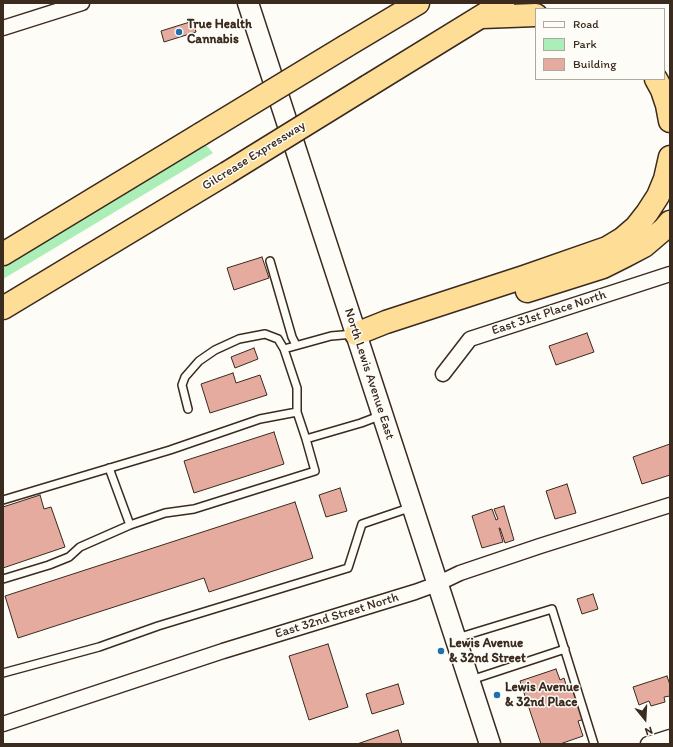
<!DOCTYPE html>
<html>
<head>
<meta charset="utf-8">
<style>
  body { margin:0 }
  #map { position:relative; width:673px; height:747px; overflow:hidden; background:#fdfcf7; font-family:Itim,sans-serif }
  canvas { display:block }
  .frame { position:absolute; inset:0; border:4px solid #3b2a1e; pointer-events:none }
  .legend { position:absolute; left:535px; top:8px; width:130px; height:72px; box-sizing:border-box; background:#fdfcf7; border:1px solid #afa8a0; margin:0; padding:5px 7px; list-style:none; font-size:12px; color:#3b2a1e }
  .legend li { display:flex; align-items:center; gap:8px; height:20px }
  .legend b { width:20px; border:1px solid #afa8a0 }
  .north { position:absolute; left:625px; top:699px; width:40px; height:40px; -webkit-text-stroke:3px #fdfcf7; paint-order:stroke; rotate:162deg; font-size:11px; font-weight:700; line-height:16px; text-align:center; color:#3b2a1e }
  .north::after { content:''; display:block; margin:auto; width:14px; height:18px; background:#3b2a1e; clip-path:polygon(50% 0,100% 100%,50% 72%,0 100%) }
</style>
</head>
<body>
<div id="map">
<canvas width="673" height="747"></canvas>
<div class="frame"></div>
<ul class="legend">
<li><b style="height:5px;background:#fdfcf7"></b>Road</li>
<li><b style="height:11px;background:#aceeb7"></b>Park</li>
<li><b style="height:11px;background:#e4ab9e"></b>Building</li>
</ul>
<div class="north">N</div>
</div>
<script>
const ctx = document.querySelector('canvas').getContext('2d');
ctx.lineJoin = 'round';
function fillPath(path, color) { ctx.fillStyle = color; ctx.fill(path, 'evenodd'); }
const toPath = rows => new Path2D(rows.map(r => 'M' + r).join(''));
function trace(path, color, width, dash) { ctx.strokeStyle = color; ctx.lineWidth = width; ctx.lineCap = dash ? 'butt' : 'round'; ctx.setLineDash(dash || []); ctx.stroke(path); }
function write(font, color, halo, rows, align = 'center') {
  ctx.font = font + ' Itim,sans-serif'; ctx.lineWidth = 3; ctx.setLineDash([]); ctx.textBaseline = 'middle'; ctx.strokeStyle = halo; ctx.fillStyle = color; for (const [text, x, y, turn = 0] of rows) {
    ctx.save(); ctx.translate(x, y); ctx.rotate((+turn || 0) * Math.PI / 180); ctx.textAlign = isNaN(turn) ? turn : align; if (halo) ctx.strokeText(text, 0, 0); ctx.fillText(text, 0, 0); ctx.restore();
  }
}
const green = toPath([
  [206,145,213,153,3,279,3,266]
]);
const building = toPath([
  [193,21,196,32,164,42,161,31,193,21],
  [262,257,269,278,234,290,227,268,262,257],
  [587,333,594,352,556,365,549,346,587,333],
  [254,348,258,359,235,368,231,357,254,348],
  [233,373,236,383,260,375,267,395,210,413,201,384,233,373],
  [274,432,284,464,194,493,184,461,274,432],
  [670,444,670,475,642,484,633,457,670,444],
  [567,484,576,513,555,519,546,491,567,484],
  [340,488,347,511,326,517,319,495,340,488],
  [40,495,44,509,51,507,65,547,3,568,3,507,40,495],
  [295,502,313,558,209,592,204,578,18,638,5,596,295,502],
  [504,506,514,540,505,543,500,528,499,528,503,542,482,548,472,516,492,509,496,520,498,519,494,509,504,506],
  [593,594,598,609,582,614,577,599,593,594],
  [328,644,348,707,309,720,289,656,328,644],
  [556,669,560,680,564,678,568,691,574,689,585,719,578,721,583,736,560,744,541,744,520,681,556,669],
  [667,676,670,685,670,696,664,697,665,702,651,706,649,701,639,705,633,687,667,676],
  [398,684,404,704,372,714,366,694,398,684],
  [398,730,402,744,357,744,398,730]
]);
const service = toPath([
  [270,261,292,337,296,345],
  [188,409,182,385,185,377,199,361,215,350,239,339,265,334,278,339,284,349,331,336,354,334],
  [306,439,361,423,382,415],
  [109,468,130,525],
  [3,500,170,450,260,419,297,412],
  [3,579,49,565,69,557,80,547,130,525,165,513,194,509,315,471,306,439,297,412,297,388,284,349],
  [457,638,552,609,594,744],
  [3,673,99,647,158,626,348,568,362,524,412,507],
  [471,680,565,649]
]);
const minor = toPath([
  [3,28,82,3],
  [443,374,470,339,670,274],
  [3,724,223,651,415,592,437,584,460,573,540,546,670,505],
  [648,744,670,737]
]);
const secondary = toPath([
  [248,3,490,744]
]);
const motorway = toPath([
  [482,17,536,15],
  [346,46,418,3],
  [656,79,662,90,667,105,670,121],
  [368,86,503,3],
  [3,254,201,134],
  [527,291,603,267,625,256,644,246,664,229,670,222],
  [3,308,227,173],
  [356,334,386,322,524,277,607,248,622,239,636,227,647,213,658,196,665,179,670,157]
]);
const motorwayBridge = toPath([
  [201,134,346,46],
  [227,173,368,86]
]);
const markers = [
  [179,32,4,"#1f6fb2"],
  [441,651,4,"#1f6fb2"],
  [497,695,4,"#1f6fb2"]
];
const poiNames = [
  ["True Health",187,25],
  ["Cannabis",187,40],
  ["Lewis Avenue",449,644],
  ["& 32nd Street",449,659],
  ["Lewis Avenue",505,688],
  ["& 32nd Place",505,703]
];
const streetNames = [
  ["Gilcrease Expressway",254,156,-32],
  ["East 31st Place North",549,313,-18],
  ["North Lewis Avenue East",369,374,72],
  ["East 32nd Street North",337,616,-17]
];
fillPath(green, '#aceeb7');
fillPath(building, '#e4ab9e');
trace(building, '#3b2a1e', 1);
trace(service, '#3b2a1e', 10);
trace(minor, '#3b2a1e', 17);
trace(secondary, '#3b2a1e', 23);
trace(motorway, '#3b2a1e', 25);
trace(service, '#fdfcf7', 7);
trace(minor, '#fdfcf7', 14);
trace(secondary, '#fdfcf7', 20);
trace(motorway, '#fedd96', 22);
trace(motorwayBridge, '#3b2a1e', 25, []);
trace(motorwayBridge, '#fedd96', 22);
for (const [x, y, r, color] of markers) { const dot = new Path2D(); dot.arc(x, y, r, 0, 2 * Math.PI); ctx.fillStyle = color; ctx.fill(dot); trace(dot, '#fdfcf7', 1.5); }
write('bold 13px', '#3b2a1e', '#fdfcf7', poiNames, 'left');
write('13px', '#3b2a1e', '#fdfcf7', streetNames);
</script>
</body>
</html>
